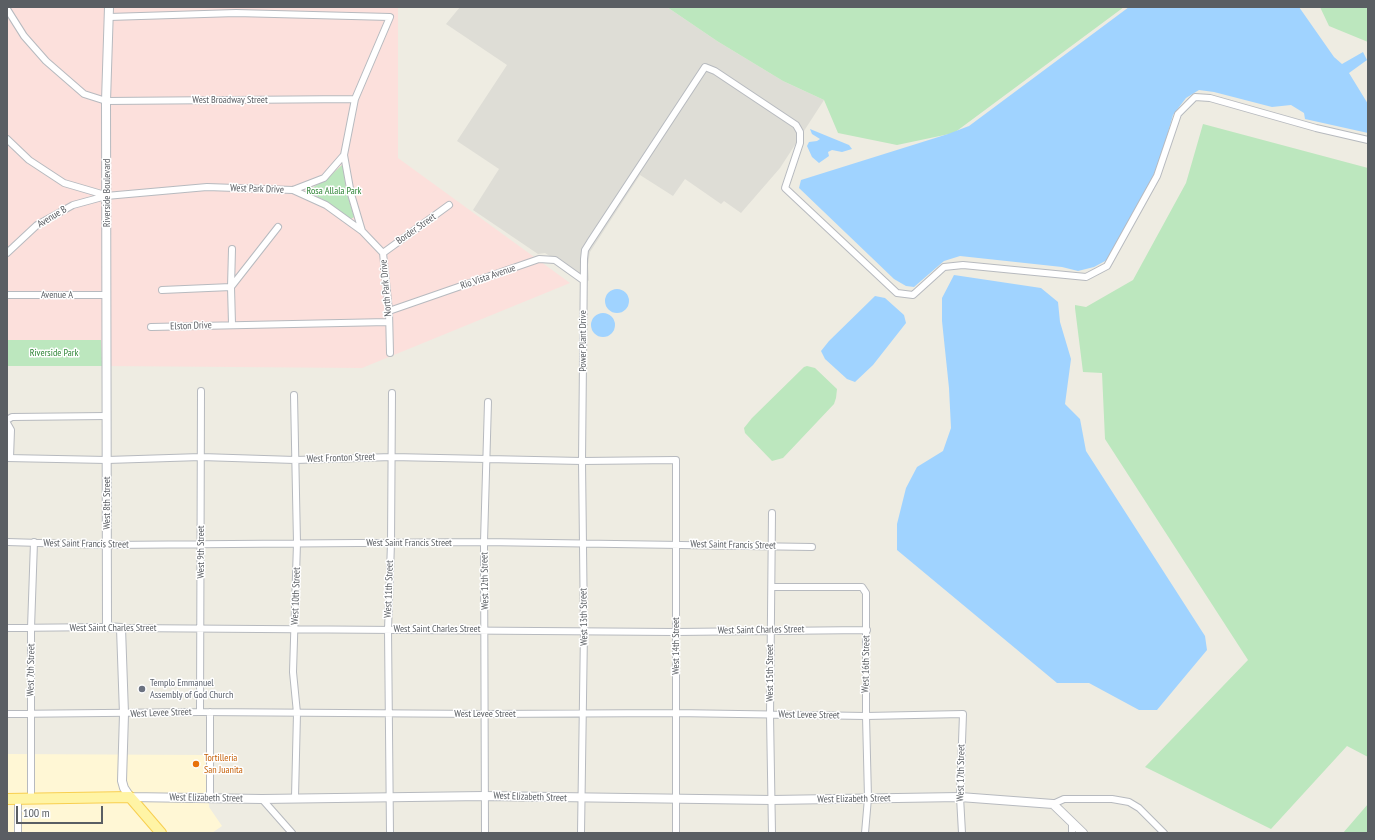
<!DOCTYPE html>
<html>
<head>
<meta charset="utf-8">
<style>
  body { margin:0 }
  #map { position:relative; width:1375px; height:840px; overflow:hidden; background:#eeece2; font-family:"PT Sans Narrow",sans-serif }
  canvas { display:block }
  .frame { position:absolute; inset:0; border:8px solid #5a5e63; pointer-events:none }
  .scale { position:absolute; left:16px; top:806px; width:87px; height:18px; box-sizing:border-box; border:2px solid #5a5e63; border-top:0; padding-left:5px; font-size:12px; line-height:14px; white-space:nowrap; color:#5a5e63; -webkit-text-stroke:3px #fff; paint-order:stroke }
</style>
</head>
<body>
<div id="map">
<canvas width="1375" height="840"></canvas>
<div class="frame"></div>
<div class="scale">100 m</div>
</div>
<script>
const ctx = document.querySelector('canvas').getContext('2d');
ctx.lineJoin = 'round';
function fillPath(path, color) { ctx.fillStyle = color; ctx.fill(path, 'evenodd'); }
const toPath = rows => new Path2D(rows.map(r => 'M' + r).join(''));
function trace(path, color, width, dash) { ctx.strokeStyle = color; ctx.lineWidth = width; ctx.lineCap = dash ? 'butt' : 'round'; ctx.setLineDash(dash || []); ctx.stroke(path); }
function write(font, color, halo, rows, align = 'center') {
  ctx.font = font + ' "PT Sans Narrow",sans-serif'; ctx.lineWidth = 3; ctx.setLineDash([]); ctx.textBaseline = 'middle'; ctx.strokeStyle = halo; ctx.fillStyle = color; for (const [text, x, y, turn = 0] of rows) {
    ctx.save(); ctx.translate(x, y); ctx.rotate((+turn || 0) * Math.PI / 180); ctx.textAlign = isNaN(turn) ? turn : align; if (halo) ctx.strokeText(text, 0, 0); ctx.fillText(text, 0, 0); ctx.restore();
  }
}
const commercial = toPath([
  [7,754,207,755,209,807,222,826,212,833,7,833]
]);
const industrial = toPath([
  [460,7,667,7,717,41,783,81,824,100,780,168,741,213,724,201,721,204,685,179,673,196,640,175,590,252,588,265,589,281,545,253,538,254,473,210,499,169,457,141,507,65,446,24]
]);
const medical = toPath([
  [7,7,398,7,398,158,570,283,362,368,102,366,101,340,7,340]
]);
const green = toPath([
  [667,7,838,8,1124,7,954,133,897,145,838,133,824,100,783,81,717,41],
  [1320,7,1368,7,1368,42,1329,26],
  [1203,124,1368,168,1368,757,1347,746,1271,829,1145,767,1248,660,1105,439,1102,373,1083,372,1075,308,1075,305,1086,307,1133,280,1186,183],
  [343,164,346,190,354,217,351,219,322,199,306,191,326,180],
  [7,340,101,340,102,366,7,366],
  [807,366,815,368,837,389,836,398,834,404,783,458,772,461,745,433,744,428,752,418,804,367],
  [1368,804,1368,833,1343,833]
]);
const water = toPath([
  [1129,7,1299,7,1334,57,1342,64,1363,52,1367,60,1349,73,1368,104,1368,133,1305,119,1304,113,1291,105,1272,107,1214,92,1199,90,1186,98,1173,115,1156,174,1107,260,1094,267,1078,271,1062,267,960,256,944,261,914,287,906,286,894,279,799,188,801,180,948,134,969,126],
  [810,129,849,145,852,149,842,152,832,150,828,152,829,156,819,163,812,157,807,146,809,142,817,141,820,139,812,134],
  [954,275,1041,288,1058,302,1060,322,1071,359,1065,404,1080,419,1086,451,1205,636,1207,650,1157,710,1139,710,1089,683,1057,683,897,550,897,524,906,488,917,467,943,451,951,428,949,388,942,321,942,298],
  '605 301a12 12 0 1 1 24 0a12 12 0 1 1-24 0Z',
  [875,296,885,298,904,315,906,323,873,365,855,382,847,379,825,359,821,351,829,341],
  '591 325a12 12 0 1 1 24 0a12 12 0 1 1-24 0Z'
]);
const minor = toPath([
  [7,9,24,36,46,61,84,94,106,101,355,99],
  [7,139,29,160,64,183,105,195],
  [344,155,351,194,362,231,383,253,389,311,390,353],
  [293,190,326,205,362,231],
  [7,253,37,225,73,205,106,196,207,187,293,190,324,178,344,155,355,99,390,17,236,13,109,17],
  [383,253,449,205],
  [162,290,231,287,232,249],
  [7,295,107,295],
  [389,311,539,259,555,260,583,280],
  [232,324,231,287,278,227],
  [151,327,388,322],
  [294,395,297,543,293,672,297,713,295,797],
  [7,420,12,417,107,416],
  [7,423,11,430,10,458],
  [7,458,107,460,201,457,295,460,392,457,582,461,676,460,676,833],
  [7,542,106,545,484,542,812,547],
  [772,587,862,587,866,593,866,716,868,798,865,833],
  [7,628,107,627],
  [121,628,675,632,867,630],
  [200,712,201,391],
  [210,712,210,798],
  [7,714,200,712,484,714,675,713,866,716,963,714,960,797,962,833],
  [31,798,31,628,34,542],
  [18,799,18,833],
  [262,799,292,833],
  [1053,804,1064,799,1112,799,1129,802,1139,808,1164,833],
  [390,833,388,630,391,543,392,393],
  [485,833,484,542,488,402],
  [581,833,584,631,582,461,584,259,585,250,590,242,705,67,715,71,796,125,800,132,800,143,785,188,897,293,913,295,944,267,963,265,1086,277,1107,266,1157,176,1178,114,1195,97,1210,98,1316,128,1368,140],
  [772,833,770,715,772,513],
  [1072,833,1072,822]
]);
const tertiary = toPath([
  [109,7,106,101,107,627,121,628,124,714,122,781,124,788,130,797,262,799,484,796,772,800,960,797,1053,804,1083,833]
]);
const primary = toPath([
  [7,799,130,797,161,833]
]);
const markers = [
  [142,689,4,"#6b7280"],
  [196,764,4,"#e8710a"]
];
const streetNames = [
  ["West Broadway Street",230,100],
  ["West Park Drive",257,189,2],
  ["Riverside Boulevard",107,193,-90],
  ["Avenue B",52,217,-31],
  ["Border Street",416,229,-35],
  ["Rio Vista Avenue",488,277,-19],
  ["North Park Drive",386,288,-95],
  ["Avenue A",57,295],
  ["Elston Drive",191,326,-2],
  ["Power Plant Drive",583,341,-90],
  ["West Fronton Street",341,458,-2],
  ["West 8th Street",107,503,-90],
  ["West Saint Francis Street",409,543],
  ["West Saint Francis Street",86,544,1],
  ["West Saint Francis Street",733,545,1],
  ["West 9th Street",201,552,-90],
  ["West 12th Street",485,581,-91],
  ["West 11th Street",389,589,-88],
  ["West 10th Street",296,596,-88],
  ["West 13th Street",584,617,-91],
  ["West Saint Charles Street",113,628],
  ["West Saint Charles Street",437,629],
  ["West Saint Charles Street",761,630,-1],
  ["West 14th Street",676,646,-90],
  ["West 16th Street",866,664,-89],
  ["West 7th Street",31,670,-89],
  ["West 15th Street",770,673,-90],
  ["West Levee Street",161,713,-2],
  ["West Levee Street",485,714],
  ["West Levee Street",809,715,1],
  ["West 17th Street",961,773,-89],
  ["West Elizabeth Street",530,797,2],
  ["West Elizabeth Street",206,798,1],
  ["West Elizabeth Street",854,799,-1]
];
const parkNames = [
  ["Rosa Allala Park",334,191],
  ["Riverside Park",54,353]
];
const worshipNames = [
  ["Templo Emmanuel",150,683],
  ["Assembly of God Church",150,695]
];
const foodNames = [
  ["Tortilleria",204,758],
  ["San Juanita",204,770]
];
fillPath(commercial, '#fff7d5');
fillPath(industrial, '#deddd6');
fillPath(medical, '#fce0dc');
fillPath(green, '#bce7be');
fillPath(water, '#a0d3ff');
trace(minor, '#b7babf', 8);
trace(tertiary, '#b7babf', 10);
trace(primary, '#f8cf50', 12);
trace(minor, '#fff', 6);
trace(tertiary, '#fff', 8);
trace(primary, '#fff4a5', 10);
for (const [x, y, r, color] of markers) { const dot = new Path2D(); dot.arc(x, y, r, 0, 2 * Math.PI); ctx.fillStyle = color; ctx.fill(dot); trace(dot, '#fff', 1.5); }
write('10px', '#5a5e63', '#fff', streetNames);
write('10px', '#308537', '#fff', parkNames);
write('10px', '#5b616d', '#fff', worshipNames, 'left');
write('10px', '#c56008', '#fff', foodNames, 'left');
</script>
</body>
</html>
